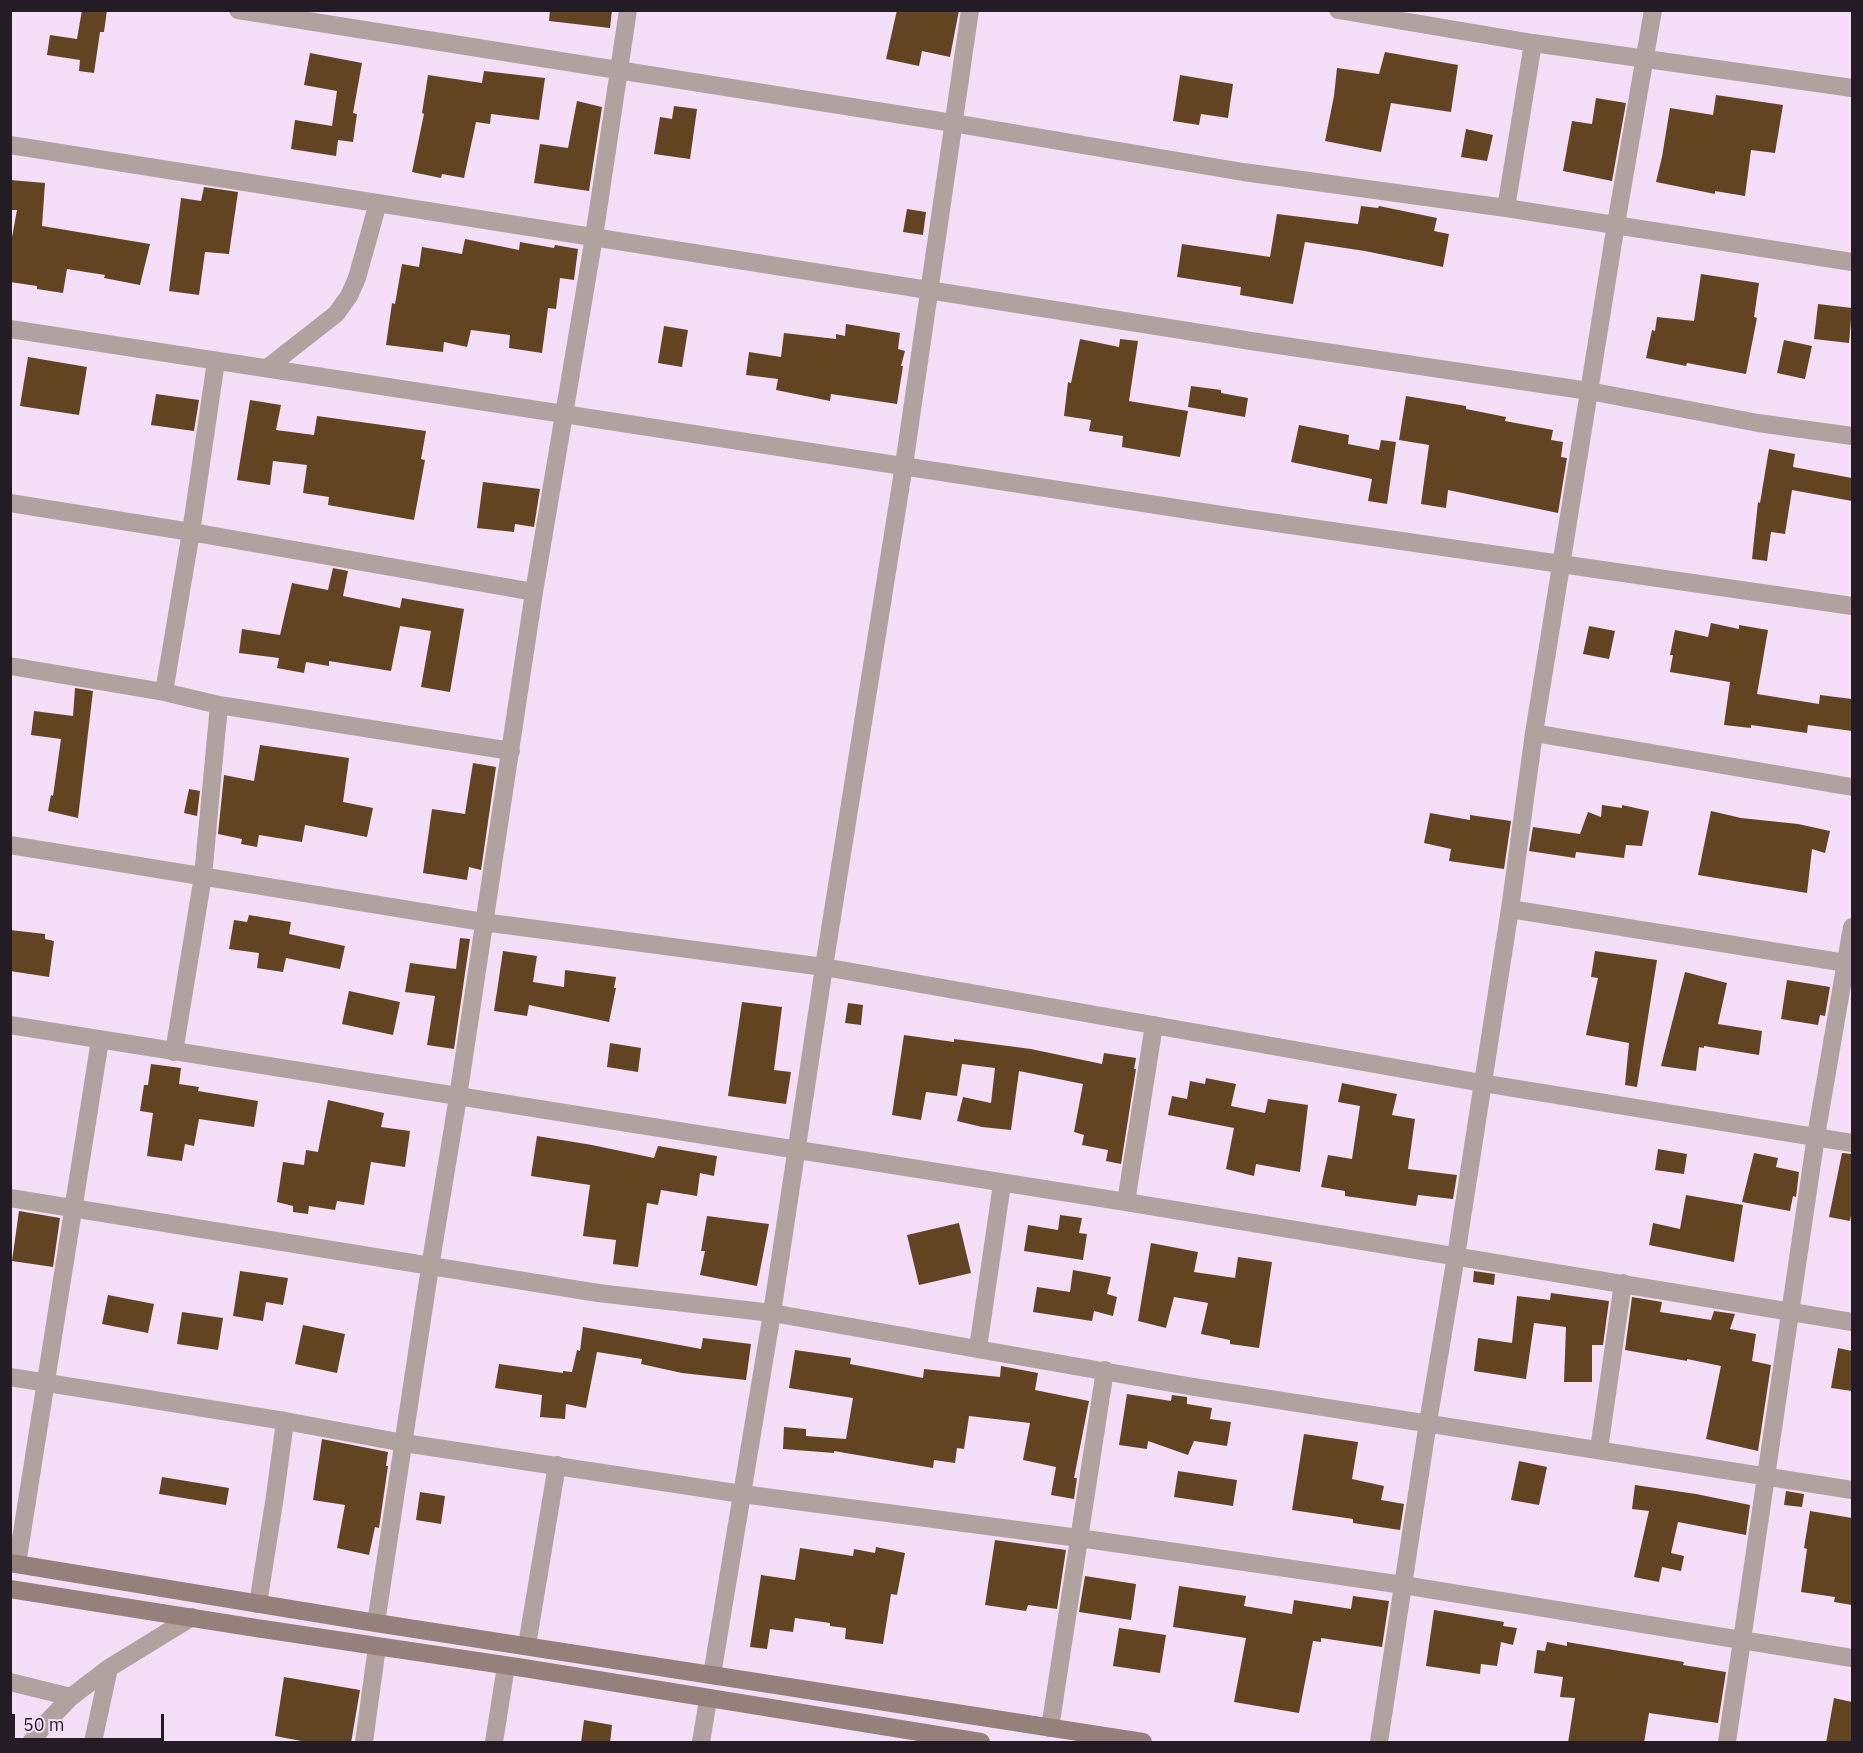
<!DOCTYPE html>
<html>
<head>
<meta charset="utf-8">
<style>
  body { margin:0 }
  #map { position:relative; width:1863px; height:1753px; overflow:hidden; background:#f5dff8; font-family:"IBM Plex Sans",sans-serif }
  canvas { display:block }
  .frame { position:absolute; inset:0; border:12px solid #241c25; pointer-events:none }
  .scale { position:absolute; left:12px; top:1714px; width:152px; height:27px; box-sizing:border-box; border:3px solid #241c25; border-top:0; padding-left:8px; font-size:18px; line-height:21px; white-space:nowrap; color:#241c25; -webkit-text-stroke:4px #f5dff8; paint-order:stroke }
</style>
</head>
<body>
<div id="map">
<canvas width="1863" height="1753"></canvas>
<div class="frame"></div>
<div class="scale">50 m</div>
</div>
<script>
const ctx = document.querySelector('canvas').getContext('2d');
ctx.lineJoin = 'round';
function fillPath(path, color) { ctx.fillStyle = color; ctx.fill(path, 'evenodd'); }
const toPath = rows => new Path2D(rows.map(r => 'M' + r).join(''));
function trace(path, color, width, dash) { ctx.strokeStyle = color; ctx.lineWidth = width; ctx.lineCap = dash ? 'butt' : 'round'; ctx.setLineDash(dash || []); ctx.stroke(path); }
const building = toPath([
  [82,10,107,10,104,32,100,32,94,73,79,71,80,60,47,55,50,35,77,39],
  [550,10,612,10,610,28,549,21],
  [897,10,959,10,950,57,922,51,919,66,886,59],
  [1385,52,1458,65,1451,112,1391,103,1381,152,1325,141,1334,96,1337,68,1379,74],
  [310,53,362,63,353,113,357,114,353,142,338,140,336,156,291,149,295,120,332,126,337,91,304,85],
  [484,71,545,78,539,120,491,114,490,124,476,122,464,178,442,174,441,178,412,172,424,114,422,113,428,75,482,83],
  [1180,75,1233,84,1228,118,1201,114,1199,125,1173,121],
  [1716,95,1783,105,1775,153,1751,150,1745,196,1715,191,1715,194,1656,182,1662,157,1670,108,1713,115],
  [1596,98,1626,103,1612,181,1563,171,1572,121,1592,124],
  [577,101,602,107,589,191,534,183,540,144,568,148],
  [674,106,697,109,690,159,654,154,660,117,672,119],
  [1466,129,1493,135,1487,161,1461,157],
  [10,180,45,183,42,226,150,244,140,285,104,278,105,275,67,269,63,293,37,289,37,286,10,282,10,248,17,210,10,210],
  [204,187,238,192,229,254,205,252,199,295,169,291,181,198,201,201],
  [1361,206,1378,208,1379,206,1437,218,1434,231,1449,234,1443,267,1365,251,1305,242,1293,304,1240,295,1241,287,1177,277,1182,244,1270,257,1277,214,1358,224],
  [907,209,926,212,923,235,903,232],
  [465,239,519,250,520,242,554,248,555,245,578,249,574,280,560,278,556,309,548,308,542,353,509,348,510,335,471,330,467,347,444,342,443,352,386,345,392,303,395,304,402,264,419,267,422,247,462,254],
  [1701,274,1759,283,1754,317,1757,318,1746,374,1687,363,1686,366,1646,358,1652,330,1655,331,1657,317,1694,321],
  [1818,304,1852,308,1849,343,1814,339],
  [846,324,900,333,898,349,905,351,901,366,903,366,897,404,831,394,830,401,776,390,778,379,746,375,749,352,781,357,784,333,836,339,836,334,845,336],
  [664,326,688,330,682,367,658,363],
  [1080,339,1119,347,1120,339,1138,341,1129,401,1188,411,1180,457,1122,447,1123,436,1089,431,1091,420,1064,416,1068,382,1071,383],
  [1784,340,1812,346,1805,379,1777,373],
  [28,357,87,367,79,415,20,406],
  [1191,386,1221,390,1221,393,1248,398,1245,417,1188,407],
  [156,394,199,400,194,431,151,425],
  [1406,396,1466,406,1466,409,1506,417,1505,421,1553,430,1551,440,1563,442,1561,457,1567,458,1558,513,1448,490,1446,508,1421,504,1429,445,1399,440],
  [250,400,281,405,276,430,314,435,317,416,426,431,421,459,425,460,414,520,328,505,329,497,303,493,307,465,273,461,270,485,237,480],
  [1299,425,1349,435,1348,444,1379,450,1381,440,1396,442,1387,504,1368,501,1372,479,1291,462],
  [1769,449,1795,454,1793,467,1852,478,1852,501,1792,490,1785,534,1771,532,1767,561,1752,559,1758,502,1760,503],
  [483,482,540,489,534,527,515,524,514,532,477,528],
  [333,568,348,571,343,596,400,608,402,598,464,609,450,692,421,687,431,631,400,626,391,671,329,661,329,666,306,662,304,673,277,668,279,658,239,653,242,629,280,635,292,583,328,590],
  [1711,623,1739,629,1739,625,1768,630,1757,694,1819,704,1820,695,1852,699,1852,731,1808,725,1807,733,1751,725,1751,728,1724,725,1730,682,1670,672,1673,655,1670,655,1675,630,1708,637],
  [1589,626,1615,631,1609,659,1583,654],
  [75,688,93,691,78,818,48,811,51,795,53,796,61,739,31,735,34,711,73,716],
  [260,745,349,758,343,802,373,808,367,837,305,825,302,842,259,835,257,847,241,844,242,839,218,834,224,775,254,781],
  [473,763,496,767,481,870,469,867,467,880,423,873,432,809,465,814],
  [189,789,200,791,197,816,184,813],
  [1602,805,1622,808,1622,805,1649,811,1642,846,1626,845,1624,858,1576,852,1575,858,1529,851,1533,827,1580,834,1588,812,1601,817],
  [1711,811,1741,818,1798,824,1830,831,1825,853,1812,849,1807,893,1698,875],
  [1430,813,1470,820,1470,815,1511,821,1504,869,1449,861,1451,849,1424,843],
  [249,915,291,922,289,934,345,946,340,969,286,958,283,972,257,968,259,953,229,949,234,920,247,922],
  [10,930,45,934,45,939,54,941,49,977,10,971],
  [460,938,470,939,454,1049,427,1045,435,996,405,992,410,963,456,969],
  [503,951,537,956,533,982,564,987,565,970,616,977,614,988,616,988,609,1022,529,1005,527,1016,494,1011],
  [1595,951,1657,960,1637,1087,1625,1085,1629,1043,1586,1035,1598,978,1591,977],
  [1685,972,1727,983,1718,1024,1762,1031,1759,1055,1704,1046,1704,1048,1699,1047,1696,1071,1661,1066],
  [1787,980,1830,987,1825,1016,1820,1015,1818,1025,1781,1019],
  [349,991,400,1002,393,1035,342,1024],
  [742,1002,782,1007,774,1070,791,1072,786,1104,728,1096],
  [848,1003,863,1005,861,1025,845,1023],
  [904,1035,954,1042,954,1039,1031,1049,1102,1064,1104,1053,1136,1058,1134,1069,1136,1069,1121,1164,1106,1161,1108,1150,1082,1145,1084,1135,1074,1132,1083,1084,1019,1071,1011,1130,982,1127,957,1121,963,1097,991,1103,995,1068,962,1064,957,1096,926,1092,921,1120,892,1115],
  [610,1043,641,1048,638,1072,607,1067],
  [151,1064,181,1068,179,1084,199,1087,198,1091,258,1101,254,1127,199,1119,194,1146,185,1144,182,1161,147,1156,153,1113,140,1111,144,1085,148,1085],
  [1206,1078,1236,1084,1231,1106,1265,1113,1268,1099,1308,1105,1300,1172,1256,1164,1254,1176,1226,1169,1234,1128,1168,1115,1172,1096,1187,1099,1190,1081,1205,1084],
  [1342,1083,1397,1094,1392,1115,1415,1119,1408,1169,1457,1175,1453,1199,1418,1195,1416,1206,1345,1196,1345,1191,1321,1187,1328,1155,1352,1159,1360,1106,1338,1102],
  [328,1100,384,1113,381,1127,410,1131,405,1167,371,1162,364,1205,337,1201,335,1210,309,1206,308,1214,293,1212,293,1206,277,1202,283,1162,304,1165,306,1150,318,1152],
  [537,1136,592,1145,654,1158,658,1146,717,1156,714,1176,700,1173,697,1196,661,1190,658,1205,647,1203,638,1267,613,1264,616,1240,583,1236,590,1185,531,1176],
  [1658,1149,1687,1154,1684,1174,1655,1170],
  [1754,1153,1778,1158,1776,1167,1799,1172,1796,1197,1793,1196,1790,1211,1742,1202],
  [1842,1153,1852,1154,1852,1209,1850,1221,1829,1217],
  [1686,1195,1743,1205,1734,1262,1649,1245,1653,1223,1680,1229],
  [19,1211,60,1218,53,1267,12,1261],
  [1060,1215,1082,1218,1079,1233,1087,1234,1083,1260,1024,1251,1028,1225,1058,1230],
  [707,1216,769,1224,757,1286,700,1275,705,1251,701,1251],
  [959,1223,971,1273,919,1285,907,1235],
  [1151,1243,1198,1252,1194,1272,1235,1278,1238,1257,1272,1262,1259,1348,1230,1344,1230,1340,1201,1334,1208,1303,1174,1297,1166,1328,1138,1321],
  [1073,1270,1111,1277,1107,1294,1117,1297,1113,1316,1094,1311,1092,1321,1033,1312,1037,1287,1070,1292],
  [240,1271,288,1278,283,1305,266,1302,263,1321,233,1316],
  [1474,1271,1495,1274,1494,1285,1473,1282],
  [1551,1293,1609,1301,1603,1345,1592,1345,1592,1382,1564,1382,1566,1327,1534,1323,1526,1379,1474,1371,1478,1338,1512,1343,1517,1296,1550,1300],
  [108,1295,154,1304,148,1333,102,1324],
  [1632,1297,1662,1302,1660,1312,1711,1320,1714,1311,1735,1314,1730,1329,1756,1334,1752,1361,1771,1365,1758,1451,1706,1439,1721,1366,1687,1359,1687,1361,1625,1350],
  [182,1312,223,1318,218,1350,177,1344],
  [303,1325,345,1334,337,1373,295,1364],
  [583,1327,701,1349,703,1338,751,1344,746,1380,682,1373,641,1364,642,1359,597,1352,586,1408,566,1404,565,1419,540,1417,542,1395,495,1388,499,1364,563,1373,563,1371,572,1372,577,1350,580,1351],
  [1838,1348,1852,1351,1852,1391,1831,1388],
  [795,1350,851,1358,850,1364,923,1378,924,1369,1000,1377,1001,1366,1038,1373,1035,1390,1089,1401,1074,1478,1077,1478,1074,1499,1051,1495,1056,1467,1023,1460,1030,1423,969,1416,964,1449,957,1448,955,1463,934,1460,933,1468,834,1451,834,1453,783,1449,784,1427,806,1429,806,1436,846,1439,853,1398,789,1388],
  [1127,1394,1171,1401,1172,1395,1187,1397,1187,1404,1212,1408,1210,1419,1231,1422,1227,1446,1194,1441,1188,1455,1148,1441,1147,1449,1119,1445],
  [1304,1434,1358,1442,1352,1479,1384,1486,1381,1500,1404,1504,1400,1530,1353,1523,1353,1519,1292,1510],
  [322,1439,388,1452,386,1466,388,1466,379,1528,375,1527,369,1555,337,1548,345,1505,313,1500],
  [1519,1461,1547,1467,1539,1505,1511,1500],
  [1178,1471,1237,1480,1233,1506,1174,1497],
  [162,1477,229,1488,226,1505,159,1494],
  [1635,1485,1696,1494,1750,1505,1746,1535,1678,1522,1671,1553,1684,1556,1681,1571,1662,1567,1659,1582,1634,1577,1649,1511,1632,1509],
  [1786,1491,1804,1494,1802,1507,1784,1505],
  [420,1492,445,1496,441,1524,416,1520],
  [1810,1511,1852,1518,1852,1605,1834,1602,1835,1597,1801,1592,1807,1549,1804,1548],
  [995,1540,1066,1550,1057,1609,1028,1605,1026,1611,985,1605],
  [876,1547,905,1553,897,1595,891,1594,883,1644,845,1639,846,1628,830,1626,830,1623,795,1618,793,1632,770,1629,767,1649,750,1647,761,1575,795,1580,800,1548,853,1556,854,1549,875,1553],
  [1085,1576,1136,1584,1131,1620,1079,1612],
  [1179,1586,1246,1596,1244,1606,1292,1614,1294,1600,1351,1609,1353,1596,1389,1601,1382,1647,1321,1638,1321,1642,1313,1641,1299,1713,1234,1702,1246,1638,1173,1627],
  [1434,1610,1504,1622,1503,1626,1517,1628,1513,1645,1501,1642,1497,1666,1481,1664,1480,1674,1426,1666],
  [1119,1628,1166,1635,1160,1673,1113,1666],
  [1547,1642,1567,1646,1567,1642,1684,1662,1683,1665,1726,1672,1718,1723,1649,1713,1644,1743,1568,1743,1575,1698,1560,1697,1563,1677,1534,1673,1537,1650,1545,1651],
  [284,1677,360,1690,351,1743,312,1743,275,1736],
  [1834,1698,1852,1702,1852,1743,1826,1743],
  [584,1720,612,1725,610,1743,581,1743]
]);
const street = toPath([
  [238,10,953,123,1243,172,1506,208,1852,262],
  [1338,10,1533,43,1852,88],
  [10,145,1251,341,1589,391,1758,423,1852,436],
  [1506,208,1533,43],
  [10,329,1228,516,1852,606],
  [267,368,336,314,349,296,357,278,378,203],
  [10,503,191,532,534,592],
  [10,666,164,692,219,705,511,751],
  [164,692,191,532,216,361],
  [1534,733,1852,787],
  [10,845,483,922,824,967,1482,1083,1852,1143],
  [1510,909,1852,964],
  [10,1025,1126,1202,1852,1322],
  [174,1052,203,876,219,705],
  [10,1198,598,1293,772,1313,1188,1386,1852,1490],
  [1126,1202,1154,1025],
  [978,1348,1002,1184],
  [10,1377,285,1421,404,1443,742,1494,1079,1538,1403,1585,1852,1658],
  [1599,1449,1623,1283],
  [17,1564,100,1040],
  [258,1604,275,1496,285,1421],
  [376,1623,430,1267,458,1097,534,592,594,237,628,10],
  [527,1645,557,1465],
  [712,1675,772,1313,824,967,904,465,970,10],
  [10,1682,71,1697],
  [1050,1728,1105,1370],
  [31,1742,45,1724,71,1697,109,1668,192,1617],
  [93,1742,109,1668],
  [364,1742,377,1647],
  [494,1742,506,1666],
  [701,1742,708,1700],
  [1379,1742,1428,1422,1456,1256,1510,909,1534,733,1616,224,1653,10],
  [1727,1742,1816,1136,1852,927]
]);
const secondary = toPath([
  [10,1563,376,1623,1143,1742],
  [10,1589,256,1628,524,1668,981,1742]
]);
fillPath(building, '#624422');
trace(street, '#b1a29f', 18);
trace(secondary, '#96807b', 18);
</script>
</body>
</html>
